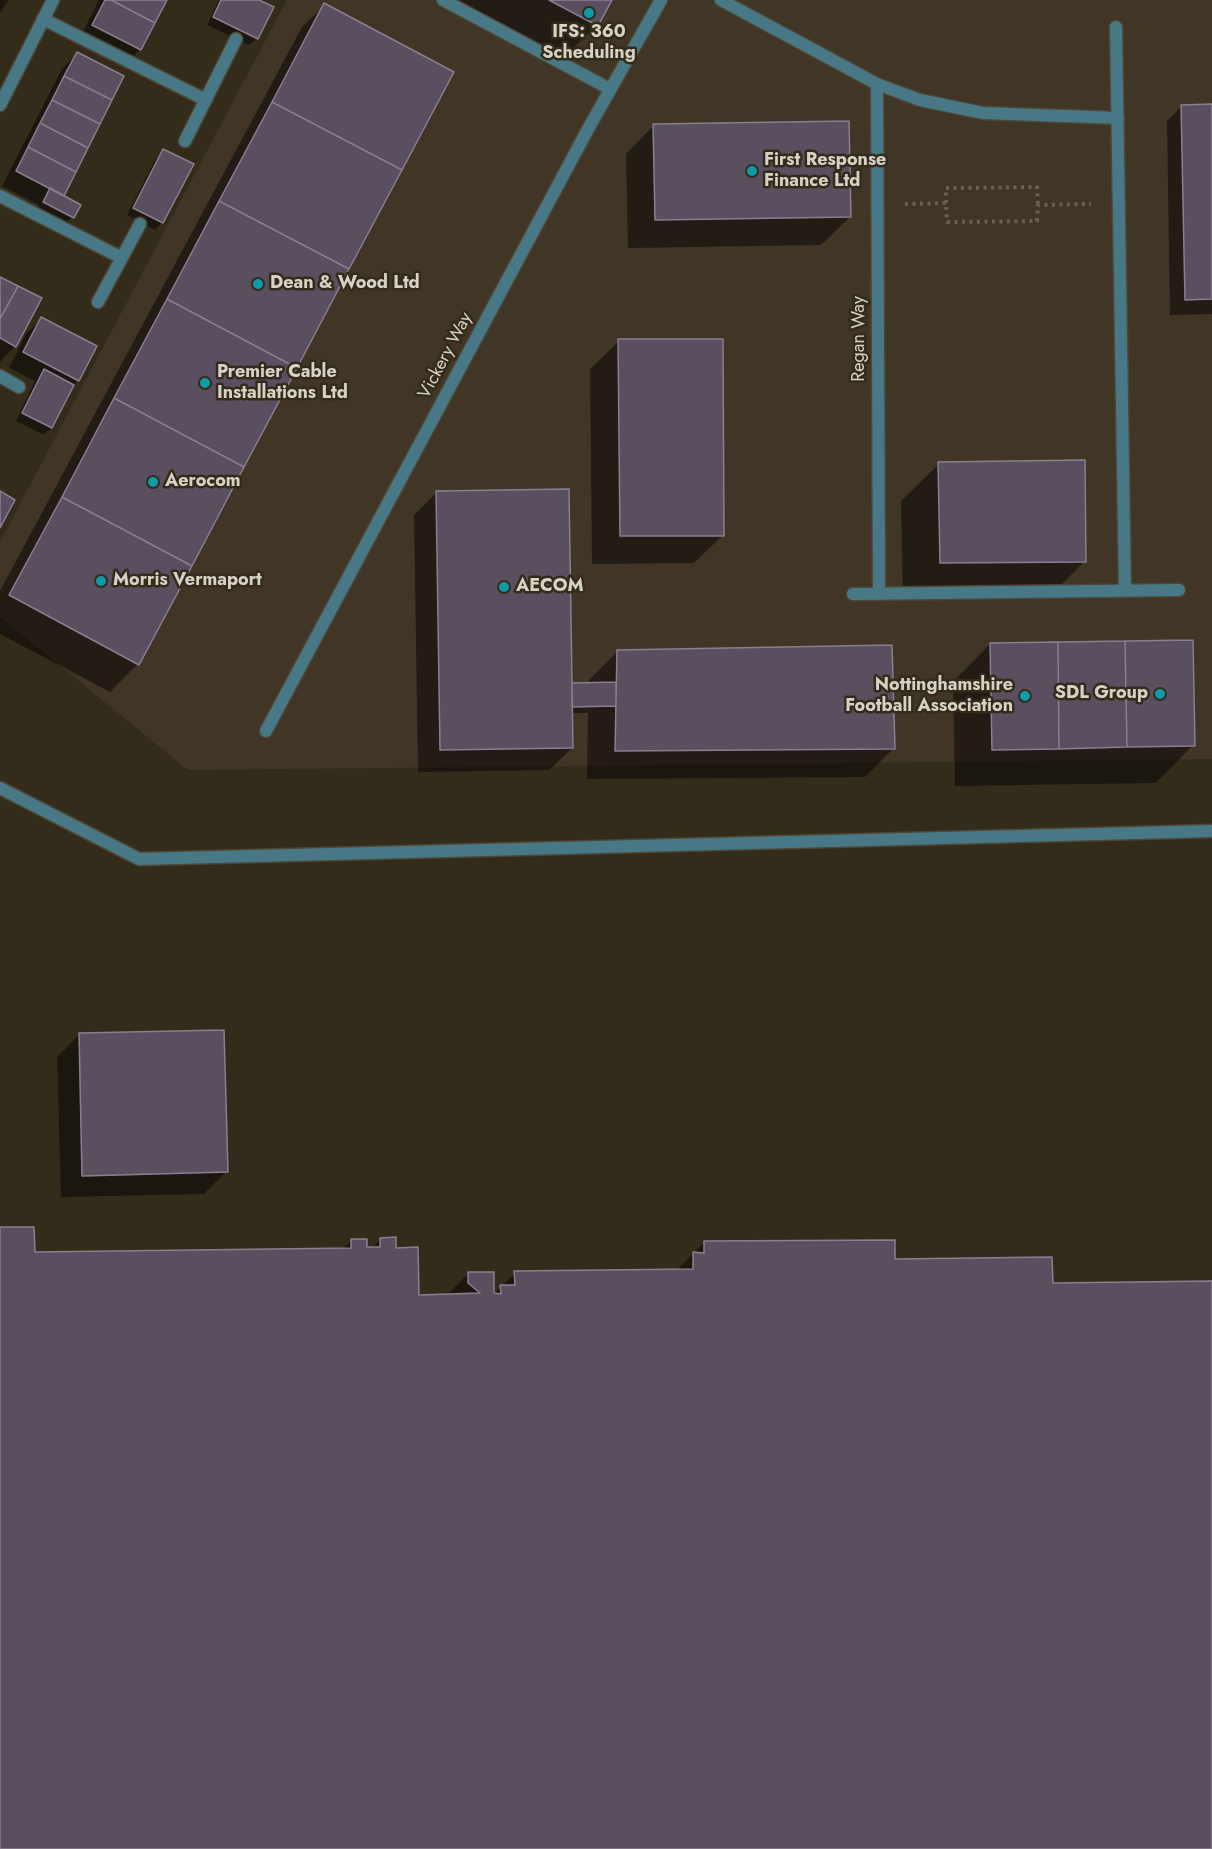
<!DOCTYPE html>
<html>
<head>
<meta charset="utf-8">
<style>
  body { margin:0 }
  canvas { display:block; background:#332c1b }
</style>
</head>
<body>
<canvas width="1212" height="1849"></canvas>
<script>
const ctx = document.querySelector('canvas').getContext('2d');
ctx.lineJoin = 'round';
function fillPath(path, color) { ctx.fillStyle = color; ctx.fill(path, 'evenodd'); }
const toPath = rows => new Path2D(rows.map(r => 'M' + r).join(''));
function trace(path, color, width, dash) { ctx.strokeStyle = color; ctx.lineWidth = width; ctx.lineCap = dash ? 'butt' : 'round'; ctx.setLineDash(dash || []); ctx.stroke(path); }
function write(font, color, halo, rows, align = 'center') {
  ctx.font = font + ' Jost,sans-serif'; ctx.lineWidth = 5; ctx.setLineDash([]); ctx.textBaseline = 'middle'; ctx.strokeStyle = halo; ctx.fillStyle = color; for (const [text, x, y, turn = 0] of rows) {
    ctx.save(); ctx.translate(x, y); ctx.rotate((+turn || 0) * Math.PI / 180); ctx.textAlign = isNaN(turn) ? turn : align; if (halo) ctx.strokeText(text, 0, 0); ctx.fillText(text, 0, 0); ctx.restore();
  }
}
const commercial = toPath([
  [287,0,1212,0,1212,759,188,770,0,617,0,542]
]);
const shadow = toPath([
  [0,0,9,0,0,13],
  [99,0,165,0,140,49,125,65,78,41],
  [219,0,256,0,257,38,249,45,207,25],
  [441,0,610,0,597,25,559,62],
  [325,5,138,664,110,692,0,634,0,591,302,27],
  [77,54,62,196,79,205,72,217,65,225,36,210,39,205,2,186,62,69],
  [1212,105,1212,314,1170,315,1167,121,1182,106],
  [654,125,850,217,821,245,628,248,626,154],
  [164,151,162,222,155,230,127,215,156,158],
  [0,278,40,299,15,346,0,362],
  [41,319,78,380,71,388,51,428,44,435,16,421,35,381,9,368,26,334],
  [619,341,723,535,694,563,592,564,590,369],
  [939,464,1085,561,1047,599,903,600,901,501],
  [437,492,571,686,589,684,589,680,617,652,894,748,865,777,587,779,588,713,571,713,572,748,549,770,418,772,414,515],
  [990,644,1193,745,1156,783,955,786,953,682],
  [80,1034,226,1172,204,1194,61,1197,57,1057],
  [0,1229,33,1253,342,1250,352,1240,365,1249,371,1249,381,1239,394,1249,418,1297,446,1296,469,1273,493,1295,515,1273,676,1271,704,1243,893,1261,1051,1284,1212,1283,1212,1849,0,1849]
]);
const building = toPath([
  [105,0,111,0,155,23,141,50,92,25,105,0],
  [111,0,167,0,155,23,111,0],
  [221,0,259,0,274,7,258,39,213,17,221,0],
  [549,0,612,0,598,26,549,0],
  [324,3,454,72,402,170,272,102,324,3],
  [77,52,124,76,112,100,64,76,77,52],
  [64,76,112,100,100,124,52,100,64,76],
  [52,100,100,124,88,148,40,123,52,100],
  [272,102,402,170,349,269,219,201,272,102],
  [1212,104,1212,299,1185,300,1181,105,1212,104],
  [849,121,851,217,655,220,653,124,849,121],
  [40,123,88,148,76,172,28,147,40,123],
  [28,147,76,172,64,196,16,171,28,147],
  [163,149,194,164,163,223,133,208,163,149],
  [50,188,81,205,74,218,43,202,50,188],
  [219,201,349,269,297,368,167,299,219,201],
  [0,277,18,286,0,319,0,277],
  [18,286,42,298,16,347,0,338,0,319,18,286],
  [167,299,297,368,244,467,114,398,167,299],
  [41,317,97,346,79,381,23,352,41,317],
  [618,339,723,339,724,536,620,536,618,339],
  [44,369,74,385,52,428,22,413,44,369],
  [114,398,244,467,192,566,62,497,114,398],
  [1085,460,1086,562,940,563,938,462,1085,460],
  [569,489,573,748,440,750,436,491,569,489],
  [0,491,15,500,0,528,0,491],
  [62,497,192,566,139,665,9,595,62,497],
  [1193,640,1195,746,1127,747,1125,641,1193,640],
  [1125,641,1127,747,1059,749,1058,642,1125,641],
  [1058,642,1059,749,992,750,990,643,1058,642],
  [892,645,895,749,615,751,617,650,892,645],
  [616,682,616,706,572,707,572,683,616,682],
  [224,1030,228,1172,82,1176,79,1033,224,1030],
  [0,1227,34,1227,35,1252,351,1248,351,1239,367,1239,367,1247,380,1247,380,1238,396,1237,396,1248,418,1247,419,1295,480,1293,468,1283,468,1272,494,1272,494,1293,501,1294,500,1285,515,1285,514,1271,693,1269,693,1252,704,1253,704,1241,895,1240,895,1259,1052,1257,1053,1283,1212,1281,1212,1849,0,1849,0,1227]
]);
const path = toPath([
  [946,203,946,188,1037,187,1038,205],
  [905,204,946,203,947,222,1037,221,1038,205,1091,204]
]);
const service = toPath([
  [443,0,610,89],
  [43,19,206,100],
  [185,141,236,39],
  [0,196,122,258],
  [98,302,140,224],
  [0,376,19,387]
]);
const minor = toPath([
  [721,0,877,84,920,100,983,113,1118,118],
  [1116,27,1125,591],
  [877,84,879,594],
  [0,105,53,0],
  [853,594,1179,590],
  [266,731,588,129,661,0],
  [0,788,139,859,1212,831]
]);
const markers = [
  [589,13,6,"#0f9aa8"],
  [752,171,6,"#0f9aa8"],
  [258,284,6,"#0f9aa8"],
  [205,383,6,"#0f9aa8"],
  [153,482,6,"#0f9aa8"],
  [101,581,6,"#0f9aa8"],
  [504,587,6,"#0f9aa8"],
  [1160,694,6,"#0f9aa8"],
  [1025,696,6,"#0f9aa8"]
];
const poiNames = [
  ["IFS: 360",589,33,"center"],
  ["Scheduling",589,54,"center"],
  ["First Response",764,161],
  ["Finance Ltd",764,182],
  ["Dean & Wood Ltd",270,284],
  ["Premier Cable",217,373],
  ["Installations Ltd",217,394],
  ["Aerocom",165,482],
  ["Morris Vermaport",113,581],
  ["AECOM",516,587],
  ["Nottinghamshire",1013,686,"right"],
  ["Football Association",1013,707,"right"],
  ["SDL Group",1148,694,"right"]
];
const streetNames = [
  ["Regan Way",860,339,-90],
  ["Vickery Way",446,356,-62]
];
fillPath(commercial, '#413526');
fillPath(shadow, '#0007');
fillPath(building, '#594f5f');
trace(building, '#8a7f91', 1.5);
trace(service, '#4d4737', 15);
trace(minor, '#4d4737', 15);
trace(path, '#676152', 4, [3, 4.5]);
trace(service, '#487886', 12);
trace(minor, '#487886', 12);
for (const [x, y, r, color] of markers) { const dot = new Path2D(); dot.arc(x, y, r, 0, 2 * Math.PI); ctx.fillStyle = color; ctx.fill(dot); trace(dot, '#332c1b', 2); }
write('bold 18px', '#d6d2c7', '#332c1b', poiNames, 'left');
write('18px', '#d6d2c7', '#332c1b', streetNames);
</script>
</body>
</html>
